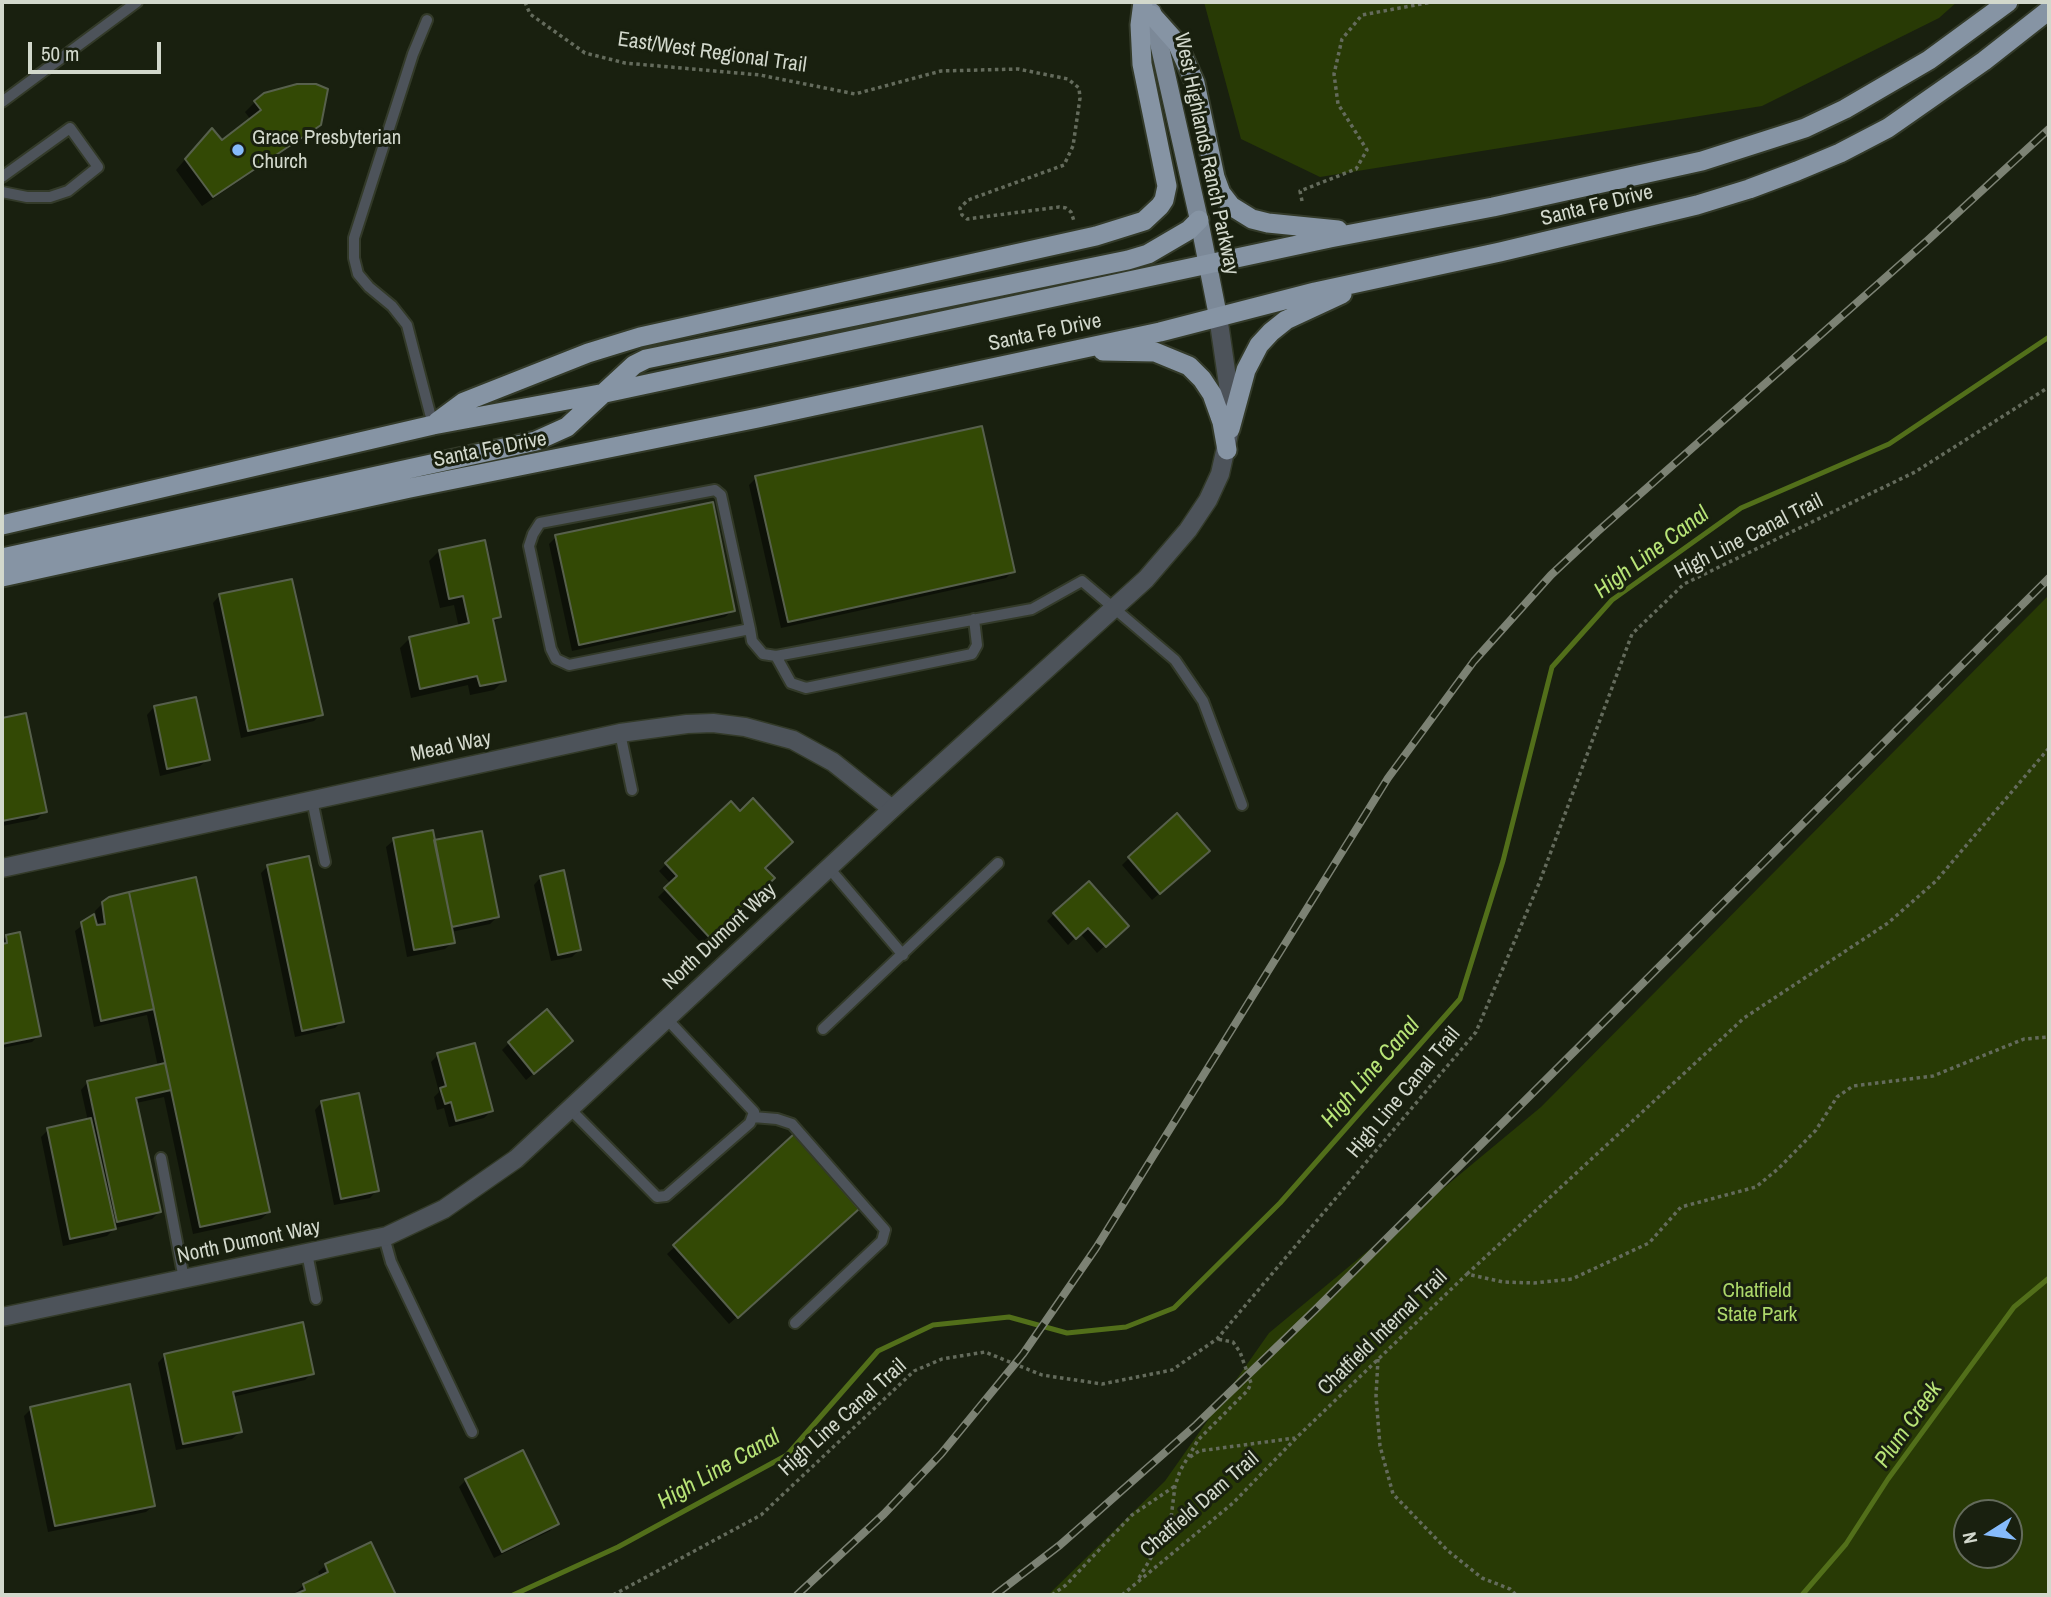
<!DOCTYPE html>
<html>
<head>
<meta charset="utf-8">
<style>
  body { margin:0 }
  #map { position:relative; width:2051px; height:1597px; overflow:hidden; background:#19200f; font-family:"Archivo Narrow",sans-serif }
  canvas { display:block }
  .frame { position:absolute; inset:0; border:4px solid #d2d8cc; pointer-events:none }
  .north { position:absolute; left:1953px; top:1499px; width:70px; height:70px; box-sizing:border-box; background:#19200f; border:2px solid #636a5b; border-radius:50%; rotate:258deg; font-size:19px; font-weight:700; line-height:28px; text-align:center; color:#d2d8cc }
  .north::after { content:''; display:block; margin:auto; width:24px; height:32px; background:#86bbfb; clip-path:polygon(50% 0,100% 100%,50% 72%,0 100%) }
  .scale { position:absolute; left:28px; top:42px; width:133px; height:32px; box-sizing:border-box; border:4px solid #d2d8cc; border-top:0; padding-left:9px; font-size:21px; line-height:24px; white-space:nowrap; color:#d2d8cc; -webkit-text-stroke:5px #19200f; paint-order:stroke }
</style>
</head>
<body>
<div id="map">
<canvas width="2051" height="1597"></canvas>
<div class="frame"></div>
<div class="north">N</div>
<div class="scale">50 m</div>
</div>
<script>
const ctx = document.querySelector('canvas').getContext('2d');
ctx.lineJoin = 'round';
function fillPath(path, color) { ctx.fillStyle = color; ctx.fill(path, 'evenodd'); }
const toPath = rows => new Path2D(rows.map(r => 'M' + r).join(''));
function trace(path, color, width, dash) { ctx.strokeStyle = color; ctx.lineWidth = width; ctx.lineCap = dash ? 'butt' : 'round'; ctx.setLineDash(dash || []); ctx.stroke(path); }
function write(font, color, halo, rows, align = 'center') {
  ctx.font = font + ' "Archivo Narrow",sans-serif'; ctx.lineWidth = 6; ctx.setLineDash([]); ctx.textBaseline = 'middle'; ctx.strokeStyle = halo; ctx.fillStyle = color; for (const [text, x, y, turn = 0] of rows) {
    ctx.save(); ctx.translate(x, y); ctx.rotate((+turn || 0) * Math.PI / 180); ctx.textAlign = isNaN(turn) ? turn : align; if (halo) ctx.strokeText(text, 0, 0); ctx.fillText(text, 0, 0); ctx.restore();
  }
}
const green = toPath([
  [1204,2,1957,2,1939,18,1762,106,1320,177,1241,139],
  [2049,595,2049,1595,1048,1595,1165,1481,1269,1333,1541,1107],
  [1967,1513,2009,1513,2009,1555,1967,1555]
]);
const shadow = toPath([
  [255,102,319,124,309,134,202,206,176,170,202,140,222,143,251,120,245,112],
  [756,478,1013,571,1006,578,781,628,749,485],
  [556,537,733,610,725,617,572,651,549,544],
  [439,551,500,617,492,624,504,680,494,690,470,695,468,685,411,698,400,648,410,638,459,628,454,605,440,608,429,561],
  [220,595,321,714,314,721,241,738,213,603],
  [154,707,208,759,200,766,160,776,147,715],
  [25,715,45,811,37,819,2,826,2,719],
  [731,804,739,813,763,868,772,878,702,944,658,897,671,884,659,871],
  [394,840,433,842,497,917,490,924,451,932,453,942,445,949,407,957,386,847],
  [1129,858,1200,858,1152,900,1122,865],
  [268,866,342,1021,335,1028,295,1037,261,873],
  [541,877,579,950,572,957,551,961,534,885],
  [103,903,269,1212,261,1219,193,1234,164,1097,136,1103,159,1212,152,1219,115,1228,107,1236,63,1246,41,1137,48,1130,88,1121,81,1090,88,1082,158,1067,147,1015,94,1027,75,931,96,915,95,911],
  [1054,914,1119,933,1097,953,1080,933,1068,945,1047,921],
  [6,937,39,1035,32,1042,2,1048,2,941],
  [509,1043,564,1048,526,1080,502,1050],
  [438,1055,491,1111,484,1118,449,1127,444,1108,437,1110,434,1097,439,1092,431,1062],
  [322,1102,377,1190,370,1198,334,1205,315,1110],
  [793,1137,850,1216,729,1324,667,1254],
  [165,1355,312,1373,305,1380,232,1397,240,1432,232,1439,176,1450,158,1363],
  [31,1409,154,1505,146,1512,48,1532,24,1416],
  [466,1480,557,1523,550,1531,494,1558,459,1487],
  [371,1544,394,1595,297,1595,296,1592,304,1585,321,1577,318,1572,324,1567,330,1580,326,1565]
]);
const stream = toPath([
  [513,1595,618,1547,787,1455,878,1351,933,1325,1009,1317,1067,1333,1126,1327,1174,1308,1280,1203,1460,999,1503,861,1552,667,1612,600,1741,508,1889,444,2049,337],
  [1802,1595,1846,1544,1888,1479,2014,1307,2049,1278]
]);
const building = toPath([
  [297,84,316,84,328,89,321,125,213,197,185,159,212,128,222,140,261,110,254,101,264,93,297,84],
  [982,426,1015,572,788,622,755,476,982,426],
  [713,502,735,611,579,645,555,535,713,502],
  [485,540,501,617,493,619,506,681,480,686,477,676,420,689,409,637,469,623,463,596,449,599,439,550,485,540],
  [292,579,323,715,248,731,219,594,292,579],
  [196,697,210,760,167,769,154,706,196,697],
  [26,713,47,812,2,821,2,718,26,713],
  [753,798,793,842,765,868,775,878,710,938,664,888,677,876,665,863,731,801,740,811,753,798],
  [1177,813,1210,851,1160,894,1128,857,1177,813],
  [433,830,455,943,414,950,393,838,433,830],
  [482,831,499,917,452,927,434,840,482,831],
  [309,856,344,1022,302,1031,267,865,309,856],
  [564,870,581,950,558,955,540,876,564,870],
  [196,877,270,1212,200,1227,129,892,196,877],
  [1089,881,1129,926,1106,947,1088,928,1076,939,1053,913,1089,881],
  [129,892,154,1009,101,1021,81,922,94,914,97,925,105,924,102,902,109,897,129,892],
  [20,932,41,1036,2,1044,2,944,7,943,6,935,20,932],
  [547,1009,573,1041,534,1074,508,1042,547,1009],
  [475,1043,493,1111,456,1121,451,1102,445,1104,440,1088,446,1086,437,1053,475,1043],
  [165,1063,171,1090,136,1098,161,1212,117,1222,87,1081,165,1063],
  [359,1093,379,1191,341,1199,321,1101,359,1093],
  [91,1118,116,1229,70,1239,47,1128,91,1118],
  [794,1134,859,1209,738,1318,673,1245,794,1134],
  [303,1322,314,1374,233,1392,242,1432,183,1444,164,1354,303,1322],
  [130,1384,155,1506,55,1526,30,1407,130,1384],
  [523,1450,559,1524,502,1552,465,1479,523,1450],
  [371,1542,396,1595,293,1595,305,1590,303,1584,328,1572,325,1564,371,1542]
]);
const path = toPath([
  [525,2,530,14,585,53,625,63,760,75,855,94,941,71,1018,69,1068,79,1079,88,1080,98,1073,146,1064,165,968,200,960,208,962,215,967,219,1059,207,1066,208,1071,212,1074,221],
  [1302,201,1300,191,1356,169,1367,150,1338,104,1334,74,1342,39,1362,15,1432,2],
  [1467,1274,1744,1018,1888,923,1936,881,2049,748],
  [1378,1359,1376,1396,1380,1446,1393,1494,1447,1550,1482,1578,1510,1589,1516,1595],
  [1190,1457,1199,1451,1295,1438],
  [1139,1578,1170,1526,1175,1486,1180,1471,1198,1440,1248,1390,1251,1383,1240,1352,1233,1342,1217,1339],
  [613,1595,761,1515,914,1371,942,1359,985,1352,1042,1375,1102,1384,1172,1370,1217,1339,1476,1032,1540,881,1632,634,1684,584,1915,472,2049,387],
  [1052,1595,1066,1585,1132,1515,1175,1486],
  [1122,1595,1233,1503,1297,1437,1467,1274,1503,1282,1534,1283,1572,1279,1649,1243,1681,1207,1756,1187,1779,1168,1816,1130,1837,1097,1853,1086,1933,1076,2024,1039,2049,1037]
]);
const service = toPath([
  [427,20,413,54,354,238,354,258,358,274,369,287,392,306,407,325,433,425],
  [2,102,137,2],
  [2,177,70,128,98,167,68,191,50,197,27,197,2,192],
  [750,629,569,665,556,659,551,649,529,546,533,534,540,523,715,490,721,495,750,629,752,641,763,654,776,656,1032,609,1082,581,1175,660,1203,701,1242,805],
  [776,656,791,683,806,688,972,654,977,645,974,619],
  [620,733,632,790],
  [312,800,325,862],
  [829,868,903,955],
  [823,1029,998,863],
  [570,1109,657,1197,666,1196,750,1123,754,1112,666,1018],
  [753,1117,777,1119,792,1124,885,1230,882,1241,795,1323],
  [161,1158,184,1279],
  [384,1237,391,1262,472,1432],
  [307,1253,316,1299]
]);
const minor = toPath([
  [2,868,620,733,687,724,713,723,745,727,793,740,833,762,892,809]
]);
const tertiary = toPath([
  [2,1317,387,1236,444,1209,516,1159,892,809,1146,579,1188,530,1208,500,1220,474,1230,429,1230,398,1218,316]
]);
const primary = toPath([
  [1152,12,1199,220,1218,316]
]);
const trunk = toPath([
  [1152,15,1177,43,1195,83,1215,177,1221,193,1231,206,1252,219,1268,223,1338,230],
  [1103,351,1155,352,1189,366,1202,379,1212,394,1222,422,1227,450],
  [437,422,464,402,588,353,640,337,1096,236,1144,221,1160,206,1164,200,1167,186,1142,64,1140,25,1143,2],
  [1230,429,1246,370,1259,345,1271,332,1286,320,1342,294],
  [2,525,433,425,605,393,1330,238,1493,207,1702,161,1805,128,1845,109,1929,60,2008,2],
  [2,558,536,441,567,427,634,365,646,359,1128,260,1148,254,1189,230,1199,220],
  [2,577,410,488,758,418,1160,332,1315,292,1500,252,1697,205,1749,189,1797,171,1840,153,1888,128,1984,61,2049,10]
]);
const rail = toPath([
  [797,1595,884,1514,941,1454,1023,1354,1096,1248,1388,778,1474,661,1551,575,1597,532,1928,240,2049,129],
  [995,1595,1060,1545,1196,1425,1315,1310,2049,578]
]);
const markers = [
  [238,150,7,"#86bbfb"]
];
const streetNames = [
  ["East/West Regional Trail",712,53,8],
  ["West Highlands Ranch Parkway",1206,154,78],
  ["Santa Fe Drive",1597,206,-14],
  ["Santa Fe Drive",1045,333,-12],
  ["Santa Fe Drive",490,450,-11],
  ["High Line Canal Trail",1749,537,-27],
  ["Mead Way",451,747,-12],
  ["North Dumont Way",720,937,-43],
  ["High Line Canal Trail",1404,1093,-50],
  ["North Dumont Way",249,1242,-12],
  ["Chatfield Internal Trail",1383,1333,-44],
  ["High Line Canal Trail",843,1418,-42],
  ["Chatfield Dam Trail",1200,1505,-41]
];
const poiNames = [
  ["Grace Presbyterian",252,138],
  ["Church",252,162]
];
const parkNames = [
  ["Chatfield",1757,1291],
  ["State Park",1757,1315]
];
const waterNames = [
  ["High Line Canal",1652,553,-37],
  ["High Line Canal",1371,1073,-49],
  ["Plum Creek",1909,1425,-55],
  ["High Line Canal",719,1470,-30]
];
fillPath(green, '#283a05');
fillPath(shadow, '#0007');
trace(stream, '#526f1a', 5);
fillPath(building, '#334905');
trace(building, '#57604c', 2);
trace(service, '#333a29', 14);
trace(minor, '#333a29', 21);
trace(tertiary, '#333a29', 21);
trace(primary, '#333a29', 21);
trace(trunk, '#333a29', 23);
trace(path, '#646b5c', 3.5, [3.5, 3.5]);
trace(service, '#4d535a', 10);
trace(minor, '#4d535a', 18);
trace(tertiary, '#4d535a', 18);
trace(primary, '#7c8998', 18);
trace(trunk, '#8694a4', 19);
trace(rail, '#7c8274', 8);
trace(rail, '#19200f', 5, [16]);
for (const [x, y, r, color] of markers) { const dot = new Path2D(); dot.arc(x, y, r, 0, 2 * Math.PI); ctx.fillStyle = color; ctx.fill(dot); trace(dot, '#19200f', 2.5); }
write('21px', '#d2d8cc', '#19200f', streetNames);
write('21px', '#d2d8cc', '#19200f', poiNames, 'left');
write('21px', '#acd76a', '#19200f', parkNames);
write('italic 23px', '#b8e477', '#19200f', waterNames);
</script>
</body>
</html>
